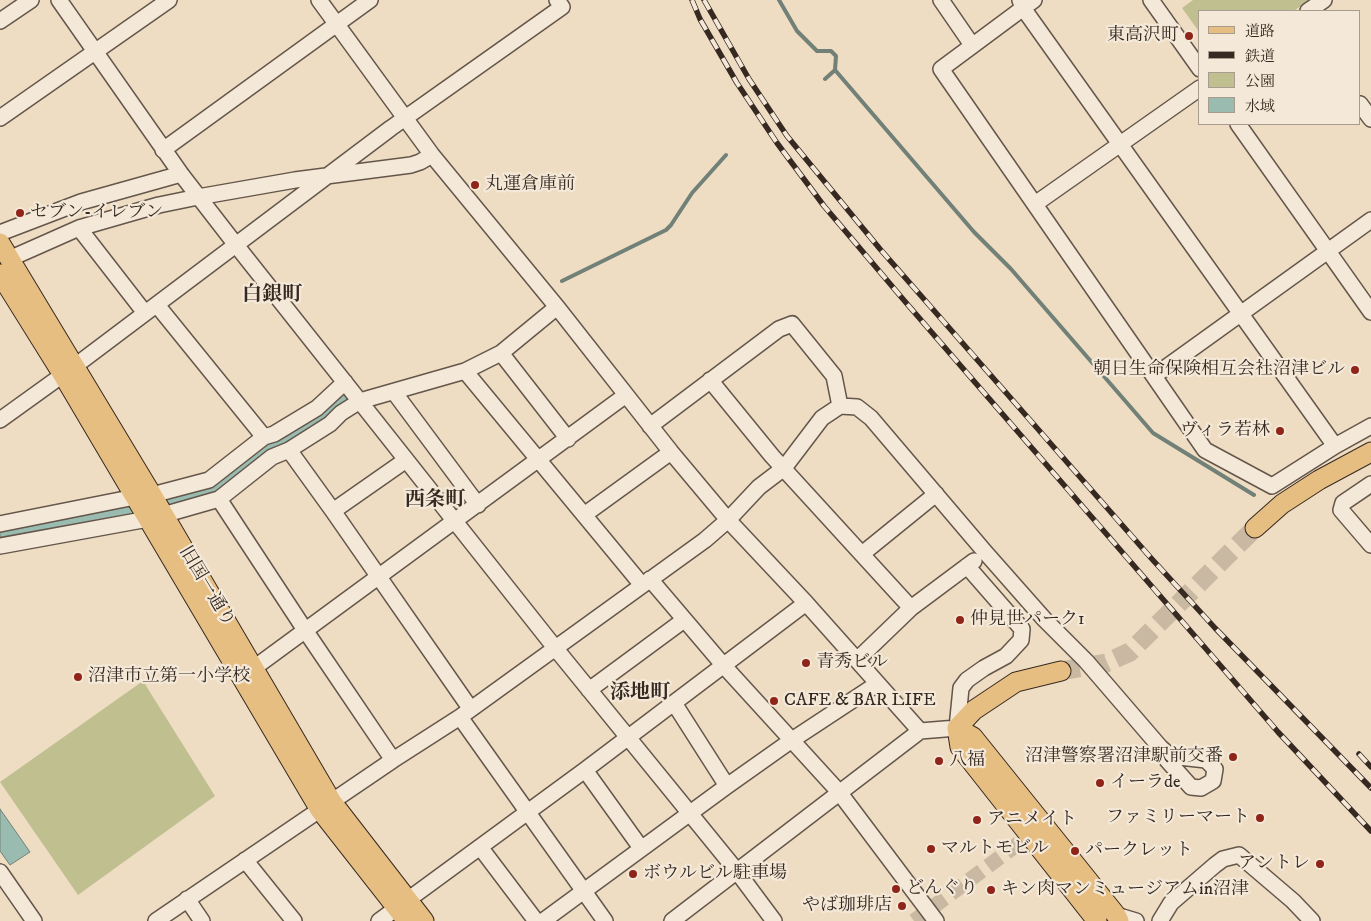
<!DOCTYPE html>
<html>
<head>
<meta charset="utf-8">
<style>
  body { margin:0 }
  #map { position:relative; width:1371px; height:921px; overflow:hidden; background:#eeddc3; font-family:"IM FELL DW Pica","Noto Serif JP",serif }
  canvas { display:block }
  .legend { position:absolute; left:1198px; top:10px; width:162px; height:115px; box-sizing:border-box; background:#f4e9d8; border:1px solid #a89c8f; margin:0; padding:6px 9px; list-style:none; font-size:15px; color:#362921 }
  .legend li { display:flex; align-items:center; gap:10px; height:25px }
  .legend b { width:25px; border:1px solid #a89c8f }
</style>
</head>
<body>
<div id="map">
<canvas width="1371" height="921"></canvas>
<ul class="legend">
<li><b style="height:6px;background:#e7be82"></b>道路</li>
<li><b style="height:6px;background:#362921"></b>鉄道</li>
<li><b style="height:14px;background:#bfbf90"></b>公園</li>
<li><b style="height:14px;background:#9abcb0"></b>水域</li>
</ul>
</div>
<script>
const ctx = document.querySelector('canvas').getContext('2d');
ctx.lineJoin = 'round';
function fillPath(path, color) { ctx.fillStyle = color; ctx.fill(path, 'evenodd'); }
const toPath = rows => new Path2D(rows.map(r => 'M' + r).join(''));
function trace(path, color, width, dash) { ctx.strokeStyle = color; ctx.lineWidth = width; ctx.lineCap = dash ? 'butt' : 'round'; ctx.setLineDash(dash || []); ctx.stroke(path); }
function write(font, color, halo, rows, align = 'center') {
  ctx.font = font + ' "IM FELL DW Pica","Noto Serif JP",serif'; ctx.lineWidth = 4.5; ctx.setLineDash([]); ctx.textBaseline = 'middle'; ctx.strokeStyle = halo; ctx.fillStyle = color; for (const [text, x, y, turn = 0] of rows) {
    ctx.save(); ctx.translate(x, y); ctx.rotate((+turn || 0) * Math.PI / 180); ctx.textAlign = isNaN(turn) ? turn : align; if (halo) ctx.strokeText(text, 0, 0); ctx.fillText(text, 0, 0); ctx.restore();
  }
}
const green = toPath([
  [1193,0,1309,0,1294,11,1200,11,1200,33,1182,8],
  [143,681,215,796,78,895,0,782]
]);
const water = toPath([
  [342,390,349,397,337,409,328,422,214,495,127,516,0,541,0,531,173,495,256,450,342,390],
  [0,809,30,852,10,865,0,851,0,809]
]);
const stream = toPath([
  [779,0,797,31,817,51,831,51,836,56,835,70,825,79],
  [835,70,974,232,1011,269,1153,433,1254,495],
  [562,281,666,230,671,225,692,193,726,155]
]);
const minorTunnel = toPath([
  [914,921,1022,841]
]);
const majorTunnel = toPath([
  [1061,671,1106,663,1130,652,1255,528]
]);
const minor = toPath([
  [59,0,181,174,236,245,556,649,736,870,774,921],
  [319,0,432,155,557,307,671,452,728,520,806,603,920,731,957,728,961,688,967,680,984,668,1006,656,1021,640,1022,629,967,566],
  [941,0,972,45],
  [1020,0,1023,8,1335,446],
  [1034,0,941,69,1205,450,1272,486,1335,446,1371,426],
  [1151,0,1200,69],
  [1308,11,1324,0],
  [0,21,31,0],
  [1360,104,1371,119],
  [0,118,169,0],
  [1238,124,1371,312],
  [163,150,370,0],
  [1035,204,1200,88],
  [79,228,145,313],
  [0,233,81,202,181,174],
  [9,259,79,228,159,205,198,197,295,180,411,165,420,162,432,155],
  [157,305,264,437],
  [501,353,568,439],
  [465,371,642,585],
  [1154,376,1371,220],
  [710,380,772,456,911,608,857,660],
  [394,392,478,505],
  [0,420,75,366,391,128,562,7,557,0],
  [650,426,779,329,792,324,834,376,840,406],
  [289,450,333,511,470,708],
  [1371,484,1343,503,1341,510,1371,545],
  [152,495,209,480,264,437,274,434,317,408,345,382],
  [219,499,305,630,393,760],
  [333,511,406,460],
  [163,515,219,499,272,457,289,450,330,424,341,413,360,401,465,371,501,353,557,307],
  [584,515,671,452],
  [0,524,135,497],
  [0,546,148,519],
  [862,554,936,494],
  [650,579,724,666,839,792,936,921],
  [911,608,974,561],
  [254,668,626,395],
  [589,690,684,620],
  [674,703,727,786],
  [460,717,605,921],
  [1160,747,1170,756,1206,760,1215,769,1213,781,1201,788,1191,787,1167,760,1160,747],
  [585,770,641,848],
  [480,847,536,921],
  [245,860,294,921],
  [0,872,34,921],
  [187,899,202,921],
  [1116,915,1136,921],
  [156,921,393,760,460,717,705,540,728,520,759,487,784,468,822,418,840,406,857,407,871,418,985,552,1045,620,1086,661,1160,747],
  [379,921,585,770,806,603],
  [543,921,727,786,792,740,877,684],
  [672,921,920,731],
  [1160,921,1171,903,1215,865,1223,859,1239,855,1293,901,1312,921]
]);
const major = toPath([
  [0,243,152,495,332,802,424,921],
  [0,274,63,375,320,810,407,921],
  [1255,528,1282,504,1319,480,1371,452],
  [957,728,973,737,1116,915,1119,921],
  [957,728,960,747,1097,921],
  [957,728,974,710,1016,682,1061,671]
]);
const rail = toPath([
  [692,0,700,19,737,83,777,143,824,206,908,305,1278,732,1371,831],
  [704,0,749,79,787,136,880,249,1151,558,1215,628,1371,788],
  [1359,754,1371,767]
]);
const markers = [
  [1189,36,5,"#8f2418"],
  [475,185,5,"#8f2418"],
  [20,213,5,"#8f2418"],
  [1355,370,5,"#8f2418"],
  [1280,431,5,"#8f2418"],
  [960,620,5,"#8f2418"],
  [806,663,5,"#8f2418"],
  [78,677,5,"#8f2418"],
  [774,701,5,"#8f2418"],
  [1233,757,5,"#8f2418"],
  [939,761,5,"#8f2418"],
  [1100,783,5,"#8f2418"],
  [1260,818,5,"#8f2418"],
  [977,820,5,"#8f2418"],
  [931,849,5,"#8f2418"],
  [1075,851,5,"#8f2418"],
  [1320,864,5,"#8f2418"],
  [633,874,5,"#8f2418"],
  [896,889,5,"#8f2418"],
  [991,890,5,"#8f2418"],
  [902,906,5,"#8f2418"]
];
const poiNames = [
  ["東高沢町",1179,36,"right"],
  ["丸運倉庫前",485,185],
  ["セブン-イレブン",30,213],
  ["朝日生命保険相互会社沼津ビル",1345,370,"right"],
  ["ヴィラ若林",1270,431,"right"],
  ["仲見世パーク1",970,620],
  ["青秀ビル",816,663],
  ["沼津市立第一小学校",88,677],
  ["CAFE & BAR LIFE",784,701],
  ["沼津警察署沼津駅前交番",1223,757,"right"],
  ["八福",949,761],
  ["イーラde",1110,783],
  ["ファミリーマート",1250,818,"right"],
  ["アニメイト",987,820],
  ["マルトモビル",941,849],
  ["パークレット",1085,851],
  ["アントレ",1310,864,"right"],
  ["ボウルビル駐車場",643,874],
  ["どんぐり",906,889],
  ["キン肉マンミュージアムin沼津",1001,890],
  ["やば珈琲店",892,906,"right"]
];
const streetNames = [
  ["旧国一通り",206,587,59]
];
const quarterNames = [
  ["白銀町",272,296],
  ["西条町",435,501],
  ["添地町",640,694]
];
fillPath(green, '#bfbf90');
fillPath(water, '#9abcb0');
trace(water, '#728177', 1);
trace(stream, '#728177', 4);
trace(minorTunnel, '#c9b9a3', 15, [15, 8]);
trace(majorTunnel, '#c9b9a3', 19, [19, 9]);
trace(minor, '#64564a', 18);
trace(major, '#362921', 21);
trace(minor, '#f4e9d8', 15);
trace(major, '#e7be82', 19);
trace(rail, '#362921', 5.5);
trace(rail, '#f4e9d8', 4, [11]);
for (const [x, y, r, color] of markers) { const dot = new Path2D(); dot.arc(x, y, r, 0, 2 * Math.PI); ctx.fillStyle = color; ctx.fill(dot); trace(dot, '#f4e9d8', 2); }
write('18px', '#362921', '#f4e9d8', poiNames, 'left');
write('18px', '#362921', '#f4e9d8', streetNames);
write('bold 20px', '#362921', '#f4e9d8', quarterNames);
</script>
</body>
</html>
